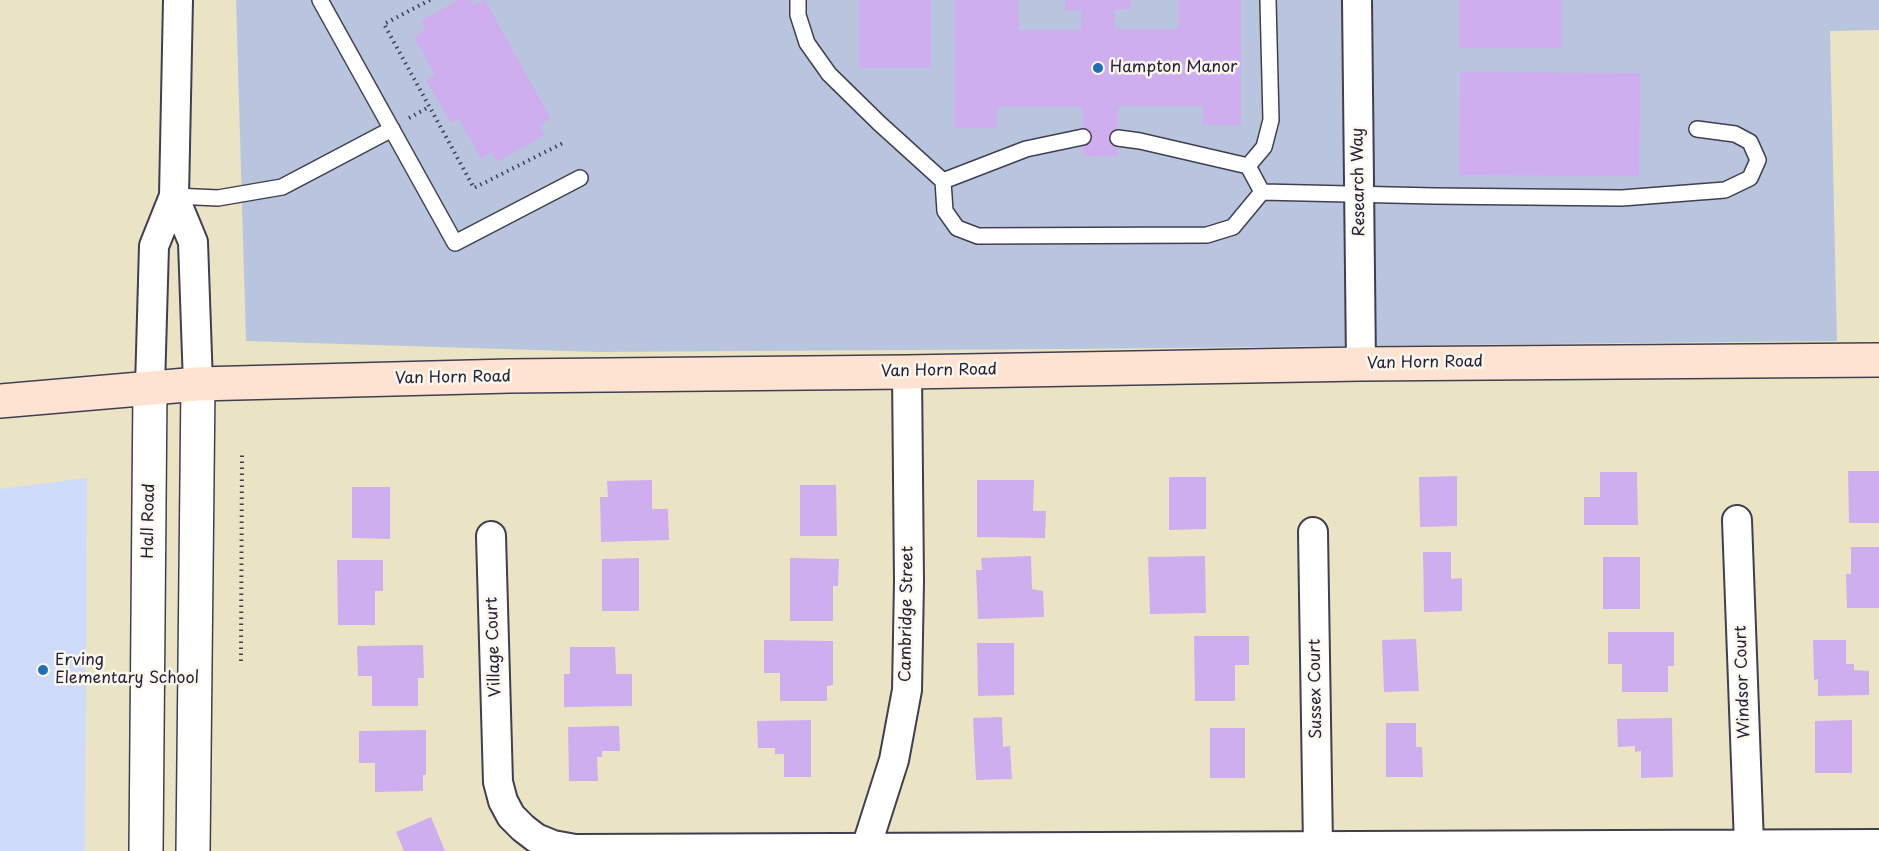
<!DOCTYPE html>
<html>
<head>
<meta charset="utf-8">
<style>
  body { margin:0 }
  canvas { display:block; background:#eae4c4 }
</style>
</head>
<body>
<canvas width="1879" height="851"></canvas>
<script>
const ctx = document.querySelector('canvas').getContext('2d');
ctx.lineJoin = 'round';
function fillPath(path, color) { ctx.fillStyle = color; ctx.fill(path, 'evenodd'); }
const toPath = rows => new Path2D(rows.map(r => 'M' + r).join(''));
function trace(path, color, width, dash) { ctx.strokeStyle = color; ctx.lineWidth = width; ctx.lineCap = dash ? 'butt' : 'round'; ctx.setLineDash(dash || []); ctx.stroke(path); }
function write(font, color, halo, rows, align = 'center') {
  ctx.font = font + ' "Playpen Sans",sans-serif'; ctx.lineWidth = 5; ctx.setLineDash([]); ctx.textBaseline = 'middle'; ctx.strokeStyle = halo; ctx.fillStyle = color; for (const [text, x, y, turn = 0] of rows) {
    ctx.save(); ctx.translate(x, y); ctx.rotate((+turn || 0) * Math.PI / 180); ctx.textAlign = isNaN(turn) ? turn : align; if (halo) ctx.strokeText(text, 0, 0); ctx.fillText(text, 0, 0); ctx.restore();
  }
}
const built = toPath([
  [87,478,85,851,0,851,0,489]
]);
const industrial = toPath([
  [236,0,1879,0,1879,30,1830,31,1837,341,1067,349,599,352,246,341]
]);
const building = toPath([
  [458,0,470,0,473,5,485,0,551,119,539,125,545,135,497,162,492,152,481,159,459,119,451,123,426,80,435,75,414,37,426,30,421,21],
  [859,0,931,0,931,68,859,68],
  [955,0,1018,0,1019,30,1081,30,1081,10,1065,11,1065,0,1131,0,1131,9,1115,10,1115,29,1178,29,1178,0,1241,0,1241,125,1203,125,1203,106,1118,106,1118,157,1083,156,1083,107,997,107,997,128,954,128],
  [1459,0,1562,0,1562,48,1459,48],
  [1460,72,1640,73,1639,176,1459,175],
  [1848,471,1879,471,1879,523,1849,523],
  [1600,472,1637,472,1638,525,1584,525,1584,497,1600,497],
  [1457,476,1457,526,1420,527,1419,477],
  [1169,477,1206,477,1206,529,1169,530],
  [652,480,652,509,668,509,669,540,601,542,600,497,608,497,607,481],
  [977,480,1034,480,1033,511,1046,511,1045,538,977,537],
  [800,485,836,485,837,536,800,536],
  [352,487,390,487,390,539,352,538],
  [1851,547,1879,547,1879,608,1847,608,1846,574,1851,574],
  [1423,552,1451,552,1451,579,1462,578,1462,611,1424,612],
  [1031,556,1032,589,1043,591,1044,617,978,619,976,570,982,570,981,558],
  [1205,556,1206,613,1150,614,1148,557],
  [1603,557,1640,557,1640,609,1603,609],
  [639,558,639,611,602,611,602,559],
  [790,558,839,559,838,586,833,586,833,621,790,621],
  [337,560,383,560,383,591,375,591,375,625,338,625],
  [1608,632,1674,632,1674,666,1668,666,1668,692,1622,692,1622,664,1608,664],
  [1194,636,1249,636,1249,665,1235,665,1235,701,1195,701],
  [1416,639,1419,691,1384,692,1382,640],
  [764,640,833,641,833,685,827,686,827,701,780,701,780,673,764,673],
  [1813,640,1846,640,1846,664,1854,664,1854,670,1869,671,1869,695,1818,696,1818,679,1814,680],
  [977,643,1014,643,1014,695,978,696],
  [423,645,424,678,418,678,418,706,372,706,372,676,358,676,357,646],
  [570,647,615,647,616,674,632,674,632,706,564,707,564,674,570,674],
  [1002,717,1003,747,1010,746,1012,779,976,780,973,718],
  [1672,718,1673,777,1641,778,1641,751,1635,752,1635,746,1618,747,1617,719],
  [811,720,811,777,784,777,784,754,775,754,775,748,758,748,757,721],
  [1852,720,1852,773,1815,773,1815,721],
  [1386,723,1416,723,1416,747,1422,747,1423,777,1386,777],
  [619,726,620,751,602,751,602,757,597,757,598,781,569,781,568,727],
  [1210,728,1245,728,1245,778,1210,778],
  [426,730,426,775,423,775,423,791,375,792,375,763,359,763,359,731],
  [431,817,445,851,404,851,396,832]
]);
const path = toPath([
  [430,0,384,24,474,188,563,143],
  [409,118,429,107],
  [241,661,242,453]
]);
const service = toPath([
  [320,0,455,243,580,178],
  [798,0,798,15,807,43,829,74,879,123,943,181,945,211,957,228,978,236,1207,235,1233,227,1262,192,1434,196,1622,198,1725,190,1750,178,1758,160,1750,142,1735,134,1697,129],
  [1118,138,1140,141,1248,166,1262,192],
  [1248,166,1264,147,1271,120,1268,0],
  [943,181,1026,149,1083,137],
  [174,196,218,198,282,187,392,129]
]);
const minor = toPath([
  [1357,0,1361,364],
  [174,196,193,242,198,384],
  [150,387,154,246,174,196,178,0],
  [1737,520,1749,844],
  [1313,532,1318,846],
  [491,536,498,782,503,801,511,816,523,828,536,838,553,845,575,849,1879,844],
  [865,851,894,760,907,690,909,582,907,372]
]);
const tertiary = toPath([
  [146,851,150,387],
  [193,851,198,384]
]);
const secondary = toPath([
  [0,401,198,384,510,376,907,372,1361,364,1879,360]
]);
const markers = [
  [1098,68,6,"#1f6fb2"],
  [43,670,6,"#1f6fb2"]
];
const poiNames = [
  ["Hampton Manor",1110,68],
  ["Erving",55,661],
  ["Elementary School",55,679]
];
const streetNames = [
  ["Research Way",1359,182,-91],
  ["Van Horn Road",1425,363,-1],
  ["Van Horn Road",939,371,-1],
  ["Van Horn Road",453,378,-1],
  ["Hall Road",149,521,-89],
  ["Cambridge Street",907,614,-89],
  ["Village Court",494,647,-92],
  ["Windsor Court",1743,682,-92],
  ["Sussex Court",1316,689,-91]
];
fillPath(built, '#cedbfa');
fillPath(industrial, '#b9c5de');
fillPath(building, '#cfaef0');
trace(service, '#403f50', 18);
trace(minor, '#403f50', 32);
trace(tertiary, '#403f50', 36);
trace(secondary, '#403f50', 36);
trace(path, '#403f50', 4, [1.5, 4.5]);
trace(service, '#fff', 15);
trace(minor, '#fff', 28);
trace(tertiary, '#fff', 33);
trace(secondary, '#fee3d2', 33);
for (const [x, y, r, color] of markers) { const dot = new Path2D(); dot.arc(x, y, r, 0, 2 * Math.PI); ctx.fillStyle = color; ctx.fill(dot); trace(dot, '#fbf7ec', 2); }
write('16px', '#22223b', '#fbf7ec', poiNames, 'left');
write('16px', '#22223b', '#fbf7ec', streetNames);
</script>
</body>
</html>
